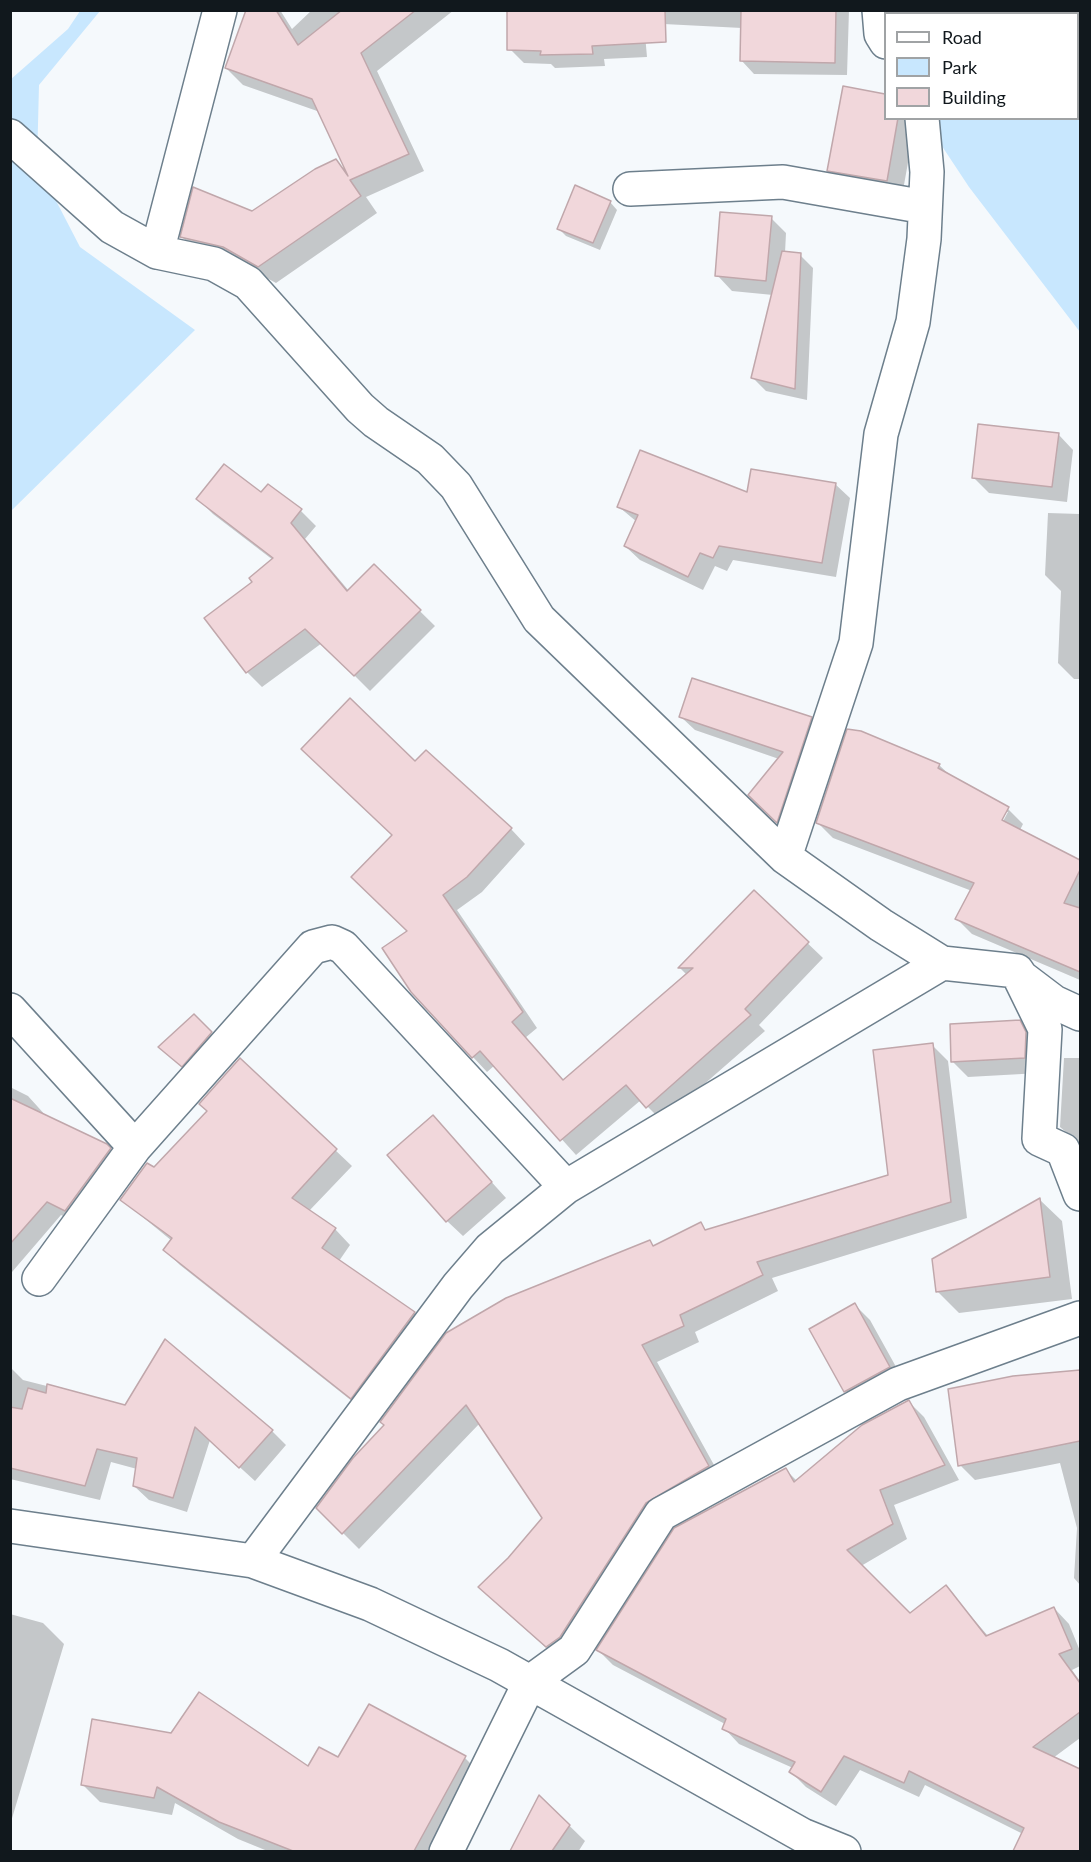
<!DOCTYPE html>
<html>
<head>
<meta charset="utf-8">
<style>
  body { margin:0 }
  #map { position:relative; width:1091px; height:1862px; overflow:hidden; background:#f5f9fc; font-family:Lato,sans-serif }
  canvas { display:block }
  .frame { position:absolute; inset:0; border:12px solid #11181d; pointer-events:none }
  .legend { position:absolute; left:884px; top:12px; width:195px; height:108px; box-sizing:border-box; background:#fff; border:2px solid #a0a3a5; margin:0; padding:8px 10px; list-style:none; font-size:18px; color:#11181d }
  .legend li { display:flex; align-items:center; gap:12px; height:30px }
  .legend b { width:30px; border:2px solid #a0a3a5 }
</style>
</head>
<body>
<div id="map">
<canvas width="1091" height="1862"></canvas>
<div class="frame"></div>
<ul class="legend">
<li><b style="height:8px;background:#fff"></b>Road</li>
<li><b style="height:16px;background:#c8e7fe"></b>Park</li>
<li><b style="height:16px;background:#f1d7db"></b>Building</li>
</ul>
</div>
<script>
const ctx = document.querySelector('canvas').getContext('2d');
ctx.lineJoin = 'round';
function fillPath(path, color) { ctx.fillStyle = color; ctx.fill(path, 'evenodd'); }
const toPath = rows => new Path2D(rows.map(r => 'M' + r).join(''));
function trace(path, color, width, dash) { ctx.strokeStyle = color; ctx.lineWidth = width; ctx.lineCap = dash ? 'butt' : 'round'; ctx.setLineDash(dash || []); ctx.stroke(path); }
const green = toPath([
  [80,11,100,11,39,85,37,164,80,247,195,330,11,511,10,80,68,29],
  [866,11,1080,11,1080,332,969,187,924,119,1078,118,1078,14,886,14]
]);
const shadow = toPath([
  [248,10,280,10,292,29,312,10,454,10,377,71,424,171,366,197,377,213,276,283,241,264,199,254,182,237,252,213,336,161,347,172,320,112,243,85,226,68],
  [511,10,849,10,847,75,754,74,741,60,742,28,644,23,647,57,604,59,605,66,555,68,551,64,524,63,511,50],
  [1038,10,1080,11,1080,97,1078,96,1078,14,1038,14],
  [844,88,886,95,886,118,916,118,902,196,844,186,829,170],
  [610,202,617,210,600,250,566,236,558,228],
  [771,218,786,233,785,253,800,255,813,268,807,400,766,391,753,378,773,295,732,291,717,275],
  [1058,434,1073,450,1067,502,989,493,973,477],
  [835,484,850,498,836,577,733,560,727,571,715,566,703,590,640,560,625,546,637,522,619,507],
  [262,494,301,511,316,526,305,539,349,591,374,566,435,626,370,691,322,643,262,687,247,672,255,582,273,560,213,514,198,499],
  [1048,513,1080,514,1080,679,1074,679,1058,663,1061,591,1045,575],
  [681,717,811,718,825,732,791,835,750,795,779,759,695,730],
  [415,763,511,829,525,844,482,892,457,910,537,1028,525,1038,564,1081,687,975,680,968,754,892,823,958,759,1025,765,1031,662,1121,641,1100,576,1155,495,1065,487,1072,473,1057,409,932,393,835],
  [939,765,953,778,1008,809,1023,824,1020,830,1080,861,1080,980,972,934,957,919,972,891,833,838,818,823],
  [1005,812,1008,812,1000,827],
  [194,1017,219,1041,190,1073,160,1048],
  [1019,1022,1035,1037,1040,1073,968,1077,953,1062],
  [932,1045,948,1061,967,1218,772,1278,778,1291,695,1332,699,1342,657,1362,724,1483,662,1519,563,1663,496,1603,509,1559,543,1518,480,1423,359,1549,318,1508,649,1241,655,1247,701,1224,707,1231,889,1176],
  [1064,1058,1080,1058,1080,1144,1060,1127],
  [240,1060,352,1166,309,1211,335,1229,350,1245,339,1261,414,1313,430,1328,367,1413,180,1265,165,1250,172,1241,122,1200,208,1111],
  [10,1087,28,1096,47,1117,106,1145,124,1163,79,1224,61,1215,12,1272],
  [433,1117,506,1198,463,1236,447,1221],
  [1040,1200,1062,1221,1072,1299,959,1313,937,1291],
  [855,1305,870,1320,905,1383,861,1407,845,1391],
  [10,1367,23,1380,126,1406,272,1431,286,1445,255,1481,210,1440,187,1512,149,1500,134,1486,137,1469,111,1462,100,1500,10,1479],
  [1080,1372,1080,1585,1074,1578,1077,1528,1060,1463,975,1480,960,1465,1013,1377],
  [909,1402,924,1417,959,1480,894,1505,907,1539,861,1566,910,1615,946,1587,988,1636,1054,1608,1069,1624,1080,1651,1080,1666,1072,1670,1080,1681,1080,1738,1053,1758,1080,1771,1080,1852,1027,1852,1019,1843,1023,1834,925,1785,919,1797,860,1770,836,1806,806,1787,791,1772,793,1768,739,1744,724,1728,725,1724,613,1665,598,1650,786,1470,797,1481],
  [10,1614,43,1623,64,1644,10,1825],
  [465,1758,482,1775,441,1852,270,1852,238,1839,175,1803,172,1815,100,1802,82,1784,309,1768,339,1759],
  [540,1797,585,1841,578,1852,511,1852]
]);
const building = toPath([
  [246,10,276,10,298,45,342,10,416,10,361,53,409,154,350,180,361,196,258,267,223,247,180,237,193,187,252,211,315,169,336,159,348,176,312,99,225,68,246,10],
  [507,10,665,10,666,42,592,46,593,54,540,55,541,51,507,50,507,10],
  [741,10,836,10,835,63,740,61,741,10],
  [843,86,885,94,885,118,898,118,887,181,827,171,843,86],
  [575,185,611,201,593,243,557,229,575,185],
  [720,212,772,216,766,281,715,276,720,212],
  [782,251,801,253,795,389,751,378,782,251],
  [978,424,1059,433,1052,487,972,478,978,424],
  [640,450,747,492,751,469,836,483,822,563,719,546,713,558,700,553,688,577,624,546,638,515,617,507,640,450],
  [224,464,261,492,268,484,302,509,291,523,347,591,374,564,421,610,354,676,305,629,246,673,204,618,252,582,249,578,273,558,196,499,224,464],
  [692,678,812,717,777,823,748,795,783,752,679,717,692,678],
  [350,698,415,761,426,750,512,828,467,877,443,895,523,1012,512,1022,563,1080,693,968,678,968,754,890,809,942,745,1009,751,1015,646,1108,626,1085,560,1141,480,1051,472,1058,411,992,382,948,407,931,351,877,392,835,301,749,350,698],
  [847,729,861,731,940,764,938,768,1009,807,1002,820,1080,860,1080,870,1064,903,1080,908,1080,972,955,919,974,883,816,823,847,729],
  [194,1014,212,1032,182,1067,158,1047,194,1014],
  [1020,1020,1026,1032,1025,1058,951,1062,950,1024,1020,1020],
  [933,1043,951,1202,757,1262,763,1275,680,1315,684,1326,642,1345,709,1466,646,1503,560,1637,546,1647,478,1587,508,1558,542,1518,466,1405,342,1534,316,1508,353,1458,384,1425,380,1422,446,1333,506,1298,650,1240,653,1246,701,1222,705,1230,888,1175,873,1050,933,1043],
  [240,1058,337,1149,292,1198,336,1228,322,1248,415,1312,351,1399,163,1250,172,1238,120,1200,147,1163,154,1167,207,1111,199,1104,240,1058],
  [10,1098,107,1144,111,1148,65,1211,47,1202,10,1244,10,1098],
  [433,1115,492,1182,446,1222,387,1155,433,1115],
  [1040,1198,1050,1277,936,1292,932,1259,1040,1198],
  [855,1303,890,1367,844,1392,809,1329,855,1303],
  [165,1339,273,1430,239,1468,195,1427,173,1498,133,1486,137,1458,97,1449,85,1486,10,1468,10,1407,22,1409,28,1388,46,1393,47,1384,125,1405,165,1339],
  [1080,1370,1080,1441,958,1466,948,1389,1013,1376,1080,1370],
  [909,1400,945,1465,880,1490,893,1524,847,1550,910,1613,946,1585,986,1636,1054,1607,1072,1649,1059,1654,1080,1683,1080,1712,1033,1747,1080,1769,1080,1851,1013,1851,1024,1828,909,1771,904,1783,844,1756,821,1792,789,1772,795,1762,722,1729,726,1719,596,1650,674,1528,786,1468,794,1482,862,1425,909,1400],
  [199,1692,308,1766,319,1747,338,1757,369,1704,466,1756,414,1851,293,1851,219,1822,157,1787,154,1798,81,1785,92,1719,171,1733,199,1692],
  [539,1795,570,1825,552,1851,510,1851,539,1795]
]);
const minor = toPath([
  [879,10,881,34,886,42],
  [10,136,112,227,157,252,214,264,248,283,360,408,376,422,430,459,456,486,539,619,785,857,881,925,942,963,1017,971,1021,977,1054,1002,1080,1014],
  [630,189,783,182,925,207],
  [157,252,220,10],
  [785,857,856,643,881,434,913,322,924,239,927,172,922,118],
  [1021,980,1045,1029,1039,1139,1063,1150,1080,1194],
  [10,1010,135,1147],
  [39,1279,135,1147,313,947,332,942,343,947,566,1187],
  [10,1526,253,1561,370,1604,499,1665,802,1835,844,1852],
  [253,1561,458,1286,490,1249,566,1187,942,963],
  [446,1852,530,1682,574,1650,661,1514,898,1384,1080,1318]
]);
fillPath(green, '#c8e7fe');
fillPath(shadow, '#0003');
fillPath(building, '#f1d7db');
trace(building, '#c0a7ab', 1.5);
trace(minor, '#6d7f8c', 36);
trace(minor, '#fff', 33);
</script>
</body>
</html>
